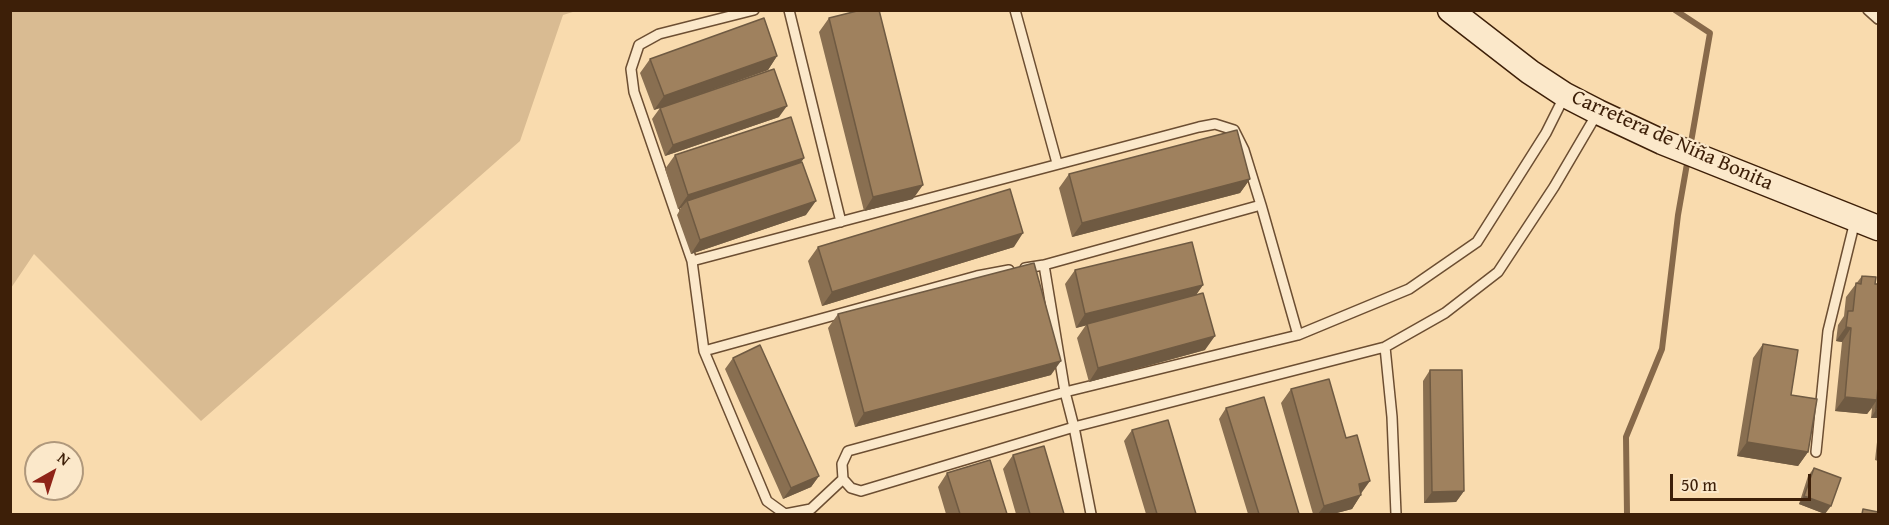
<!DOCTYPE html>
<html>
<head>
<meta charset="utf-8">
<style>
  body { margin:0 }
  #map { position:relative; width:1889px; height:525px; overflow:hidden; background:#f9dbae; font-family:"Gentium Book Plus",serif }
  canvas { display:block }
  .frame { position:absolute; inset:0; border:12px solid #3d1f08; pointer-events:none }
  .north { position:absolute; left:24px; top:441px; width:60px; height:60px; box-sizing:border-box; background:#fbe8ca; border:2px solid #af987c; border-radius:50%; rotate:39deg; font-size:16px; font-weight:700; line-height:24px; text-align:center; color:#3d1f08 }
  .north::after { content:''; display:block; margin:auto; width:21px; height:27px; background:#8f2418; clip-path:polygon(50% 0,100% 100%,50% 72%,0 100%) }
  .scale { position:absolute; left:1670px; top:474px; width:141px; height:27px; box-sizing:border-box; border:3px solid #3d1f08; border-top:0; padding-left:8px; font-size:18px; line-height:21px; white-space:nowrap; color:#3d1f08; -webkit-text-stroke:4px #fbe8ca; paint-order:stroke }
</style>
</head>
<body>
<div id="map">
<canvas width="1889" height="525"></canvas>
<div class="frame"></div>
<div class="north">N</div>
<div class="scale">50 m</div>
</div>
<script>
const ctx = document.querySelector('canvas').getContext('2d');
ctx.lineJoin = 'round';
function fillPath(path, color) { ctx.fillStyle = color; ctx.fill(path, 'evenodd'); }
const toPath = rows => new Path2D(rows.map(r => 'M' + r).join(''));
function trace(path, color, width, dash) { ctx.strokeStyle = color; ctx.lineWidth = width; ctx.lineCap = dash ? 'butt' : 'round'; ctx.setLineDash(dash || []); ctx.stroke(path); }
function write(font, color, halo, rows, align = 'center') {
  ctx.font = font + ' "Gentium Book Plus",serif'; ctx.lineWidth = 4.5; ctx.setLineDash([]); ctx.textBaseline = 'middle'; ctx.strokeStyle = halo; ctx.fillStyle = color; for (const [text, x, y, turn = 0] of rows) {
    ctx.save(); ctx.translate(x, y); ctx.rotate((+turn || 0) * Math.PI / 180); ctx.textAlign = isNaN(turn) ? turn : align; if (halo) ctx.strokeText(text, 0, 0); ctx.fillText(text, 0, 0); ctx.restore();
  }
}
const green = toPath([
  [11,10,576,10,576,11,563,15,520,141,201,421,34,254,11,288]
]);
const stream = toPath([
  [1675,10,1710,33,1690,148],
  [1627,514,1626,437,1662,349,1678,215,1688,158]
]);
const service = toPath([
  [754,10,659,34,639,45,631,69,634,92,692,261,704,351,767,501,785,514,811,509,843,479],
  [789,10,841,222],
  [1015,10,1057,163],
  [1868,10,1878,19],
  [1565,95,1546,133,1477,242,1409,289,1298,335,1065,392,848,451,842,464,843,479,851,488,861,491,1074,427,1385,347,1445,313,1498,272,1554,187,1598,112],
  [1261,205,1298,335],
  [692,261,1199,127,1215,124,1234,130,1244,150,1261,205,1044,265,1025,268],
  [1044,265,1065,392,1074,427,1091,514],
  [1385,347,1392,417,1396,514],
  [704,351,977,276,1009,270],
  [1816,452,1828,331,1855,221]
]);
const secondary = toPath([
  [1450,10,1530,72,1565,95,1598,112,1662,142,1878,228]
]);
const wall = toPath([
  [829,18,913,199,864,211,819,32],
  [777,56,768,70,668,106,779,117,665,156,652,119,660,108,654,110,640,73,650,59],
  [675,155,804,158,801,162,806,215,691,254,677,215,681,208,678,209,665,169],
  [1069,174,1250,179,1240,193,1072,237,1059,188],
  [818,247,1014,247,822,306,808,261],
  [1075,270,1203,285,1196,295,1205,350,1089,382,1077,338,1086,325,1076,328,1065,284],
  [1862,276,1875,284,1877,284,1878,281,1878,418,1871,418,1872,408,1867,414,1835,411,1842,342,1836,341,1838,325,1844,316,1846,297],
  [838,314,1051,375,855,427,828,328],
  [1763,344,1791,395,1808,452,1798,466,1737,456,1753,358],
  [733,358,819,476,811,487,783,499,725,369],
  [1430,370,1464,491,1456,502,1424,503,1423,381],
  [1291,389,1361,494,1352,509,1333,514,1313,514,1281,403],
  [1226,408,1299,514,1248,514,1219,419],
  [1132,430,1196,514,1146,514,1124,441],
  [1878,433,1878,461,1875,460],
  [1013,455,1064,514,1016,514,1003,469],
  [1814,468,1825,514,1799,504,1808,476],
  [947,473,1007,514,946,514,938,487]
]);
const shadedWall = toPath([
  [777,56,768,70,654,110,664,96],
  [787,106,779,117,665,156,673,145],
  [804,158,795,171,687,201,681,208,678,209,688,195],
  [1250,179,1240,193,1072,237,1082,223],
  [923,185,913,199,864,211,873,197],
  [816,201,806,215,691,254,700,240],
  [1023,233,1014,247,822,306,832,292],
  [1203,285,1193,299,1076,328,1085,314],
  [1846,327,1851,328,1842,342,1836,341],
  [1215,336,1205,350,1089,382,1098,368],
  [1061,361,1051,375,855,427,864,413],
  [1845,397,1877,400,1867,414,1835,411],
  [1876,410,1878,410,1878,418,1871,418],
  [1747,442,1808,452,1798,466,1737,456],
  [819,476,811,487,783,499,791,488],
  [1370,481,1360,495,1359,484],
  [1464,491,1456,502,1424,503,1432,492],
  [1361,495,1352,509,1333,514,1318,514,1324,506],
  [1804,496,1831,506,1825,514,1799,504]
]);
const building = toPath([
  [861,10,879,10,923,185,873,197,829,18,861,10],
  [764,18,777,56,664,96,650,59,764,18],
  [774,69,787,106,673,145,660,108,774,69],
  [791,117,804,158,688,195,675,155,791,117],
  [1237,130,1250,179,1082,223,1069,174,1237,130],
  [802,162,816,201,700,240,687,201,802,162],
  [1010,189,1023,233,832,292,818,247,1010,189],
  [1192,242,1203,285,1085,314,1075,270,1192,242],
  [1034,263,1061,361,864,413,838,314,1034,263],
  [1862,276,1876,277,1875,284,1878,284,1878,386,1877,400,1845,397,1851,328,1846,327,1848,311,1853,311,1856,283,1861,284,1862,276],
  [1203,293,1215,336,1098,368,1087,324,1203,293],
  [1763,344,1798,350,1791,395,1817,399,1808,452,1747,442,1763,344],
  [760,345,819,476,791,488,733,358,760,345],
  [1430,370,1462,370,1464,491,1432,492,1430,370],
  [1329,379,1346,438,1357,435,1370,481,1359,484,1361,495,1324,506,1291,389,1329,379],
  [1878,386,1878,410,1876,410,1878,386],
  [1264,397,1299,514,1259,514,1226,408,1264,397],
  [1168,420,1196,514,1157,514,1132,430,1168,420],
  [1044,446,1064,514,1030,514,1013,455,1044,446],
  [990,460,1007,514,960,514,947,473,990,460],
  [1814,468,1841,478,1831,506,1804,496,1814,468],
  [1863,509,1878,512,1878,514,1862,514,1863,509]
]);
const streetNames = [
  ["Carretera de Niña Bonita",1672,141,24]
];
fillPath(green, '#d9bb92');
trace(stream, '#87694a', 6);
trace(service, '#6c4e32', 12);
trace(secondary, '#3d1f08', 27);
trace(service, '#fbe8ca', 9);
trace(secondary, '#fbe8ca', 24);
fillPath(wall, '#896f51');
fillPath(shadedWall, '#6f5a42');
fillPath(building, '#9f815e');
trace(building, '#6f5a42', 1.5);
write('21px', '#3d1f08', '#fbe8ca', streetNames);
</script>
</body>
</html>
